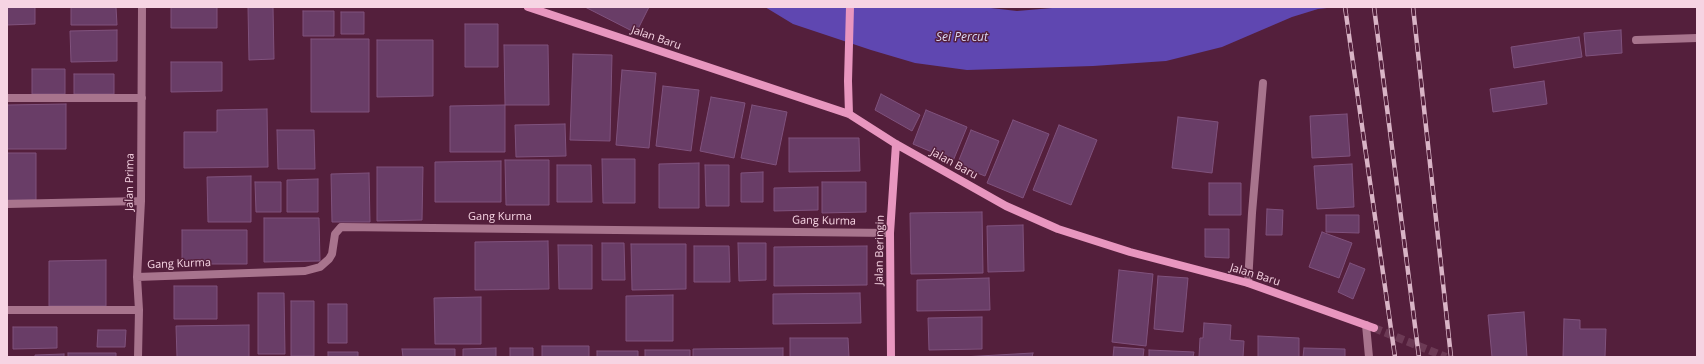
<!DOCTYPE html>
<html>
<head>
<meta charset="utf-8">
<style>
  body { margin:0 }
  #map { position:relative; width:1704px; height:364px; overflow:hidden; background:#541f3c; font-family:"Open Sans",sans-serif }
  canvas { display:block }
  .frame { position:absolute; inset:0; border:8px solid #f6d4e3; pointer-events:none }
</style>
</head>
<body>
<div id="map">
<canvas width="1704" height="364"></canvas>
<div class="frame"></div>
</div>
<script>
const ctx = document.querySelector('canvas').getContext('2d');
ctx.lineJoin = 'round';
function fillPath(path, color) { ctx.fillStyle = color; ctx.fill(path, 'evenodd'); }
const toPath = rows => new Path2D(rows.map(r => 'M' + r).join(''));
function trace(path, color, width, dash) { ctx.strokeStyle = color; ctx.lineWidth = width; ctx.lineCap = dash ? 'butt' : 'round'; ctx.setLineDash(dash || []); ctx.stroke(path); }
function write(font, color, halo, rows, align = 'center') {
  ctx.font = font + ' "Open Sans",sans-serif'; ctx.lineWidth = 3; ctx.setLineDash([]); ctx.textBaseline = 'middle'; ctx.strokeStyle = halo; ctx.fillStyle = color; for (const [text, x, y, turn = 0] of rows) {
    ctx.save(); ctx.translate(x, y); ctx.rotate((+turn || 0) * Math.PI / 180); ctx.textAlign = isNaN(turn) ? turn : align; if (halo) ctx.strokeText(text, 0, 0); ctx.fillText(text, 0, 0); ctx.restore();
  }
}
const water = toPath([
  [765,7,982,7,1017,11,1064,7,1336,7,1318,9,1292,17,1222,47,1166,61,1093,66,967,70,915,63,871,50,793,24]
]);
const building = toPath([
  [7,7,35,7,35,24,7,25,7,7],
  [71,7,116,7,117,25,71,25,71,7],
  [171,7,217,7,217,28,171,28,171,7],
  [248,7,273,7,274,59,249,60,248,7],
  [585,7,649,7,636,33,585,7],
  [303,11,334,11,334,36,303,36,303,11],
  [341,12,364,12,364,34,341,34,341,12],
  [465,24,498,24,498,67,465,67,465,24],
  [117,30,117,61,71,62,70,31,117,30],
  [1621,30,1622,53,1586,56,1584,33,1621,30],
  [1579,37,1582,57,1514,68,1511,47,1579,37],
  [311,39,369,39,369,112,311,112,311,39],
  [377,40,433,40,433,96,377,97,377,40],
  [504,45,548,45,549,105,505,105,504,45],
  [573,54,612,55,610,141,570,140,573,54],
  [171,62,222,62,222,91,171,92,171,62],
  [32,69,65,69,65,94,32,94,32,69],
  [622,70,656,73,649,148,616,145,622,70],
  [74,74,114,74,114,94,74,94,74,74],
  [1544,81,1547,104,1493,112,1490,89,1544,81],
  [663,86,699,90,691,151,656,146,663,86],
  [881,94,920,115,912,131,875,110,881,94],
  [711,97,745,103,734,158,700,151,711,97],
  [66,104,66,149,7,149,7,105,66,104],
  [505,105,505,152,450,152,450,106,505,105],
  [752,105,787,112,776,165,741,158,752,105],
  [267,109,268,167,184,168,184,132,217,132,217,110,267,109],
  [926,110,967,127,953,161,913,144,926,110],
  [1347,114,1350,156,1312,158,1310,116,1347,114],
  [1178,117,1218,122,1212,173,1172,168,1178,117],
  [1013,120,1049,134,1023,198,987,183,1013,120],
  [565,124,566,156,516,157,515,125,565,124],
  [1059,125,1097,140,1071,205,1033,190,1059,125],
  [277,130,314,130,315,169,278,169,277,130],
  [971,130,999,141,985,176,957,165,971,130],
  [789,138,859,138,860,171,789,172,789,138],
  [7,153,36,153,36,200,7,200,7,153],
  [602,159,635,159,635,203,603,203,602,159],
  [505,160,549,160,549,205,506,205,505,160],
  [501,161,501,202,435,202,435,162,501,161],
  [699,163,699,208,659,208,659,164,699,163],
  [1352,164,1354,207,1317,209,1314,166,1352,164],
  [557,165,591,165,592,202,557,202,557,165],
  [705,165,729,165,729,206,706,206,705,165],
  [377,167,423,167,422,220,377,221,377,167],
  [763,172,763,202,741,202,741,173,763,172],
  [369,173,370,222,332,222,331,174,369,173],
  [251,176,251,222,208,222,207,177,251,176],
  [318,179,318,212,287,212,287,180,318,179],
  [255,182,281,182,281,212,256,212,255,182],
  [822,182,866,182,866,212,822,213,822,182],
  [1209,183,1241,183,1241,215,1209,215,1209,183],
  [818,187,818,210,774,211,774,188,818,187],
  [1267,209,1283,210,1282,235,1266,235,1267,209],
  [982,212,983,273,911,274,910,213,982,212],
  [1326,215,1359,215,1359,233,1326,232,1326,215],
  [264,218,319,218,320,261,264,262,264,218],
  [1023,225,1024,271,988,272,987,226,1023,225],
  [1205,229,1229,229,1229,258,1205,257,1205,229],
  [182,230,247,230,247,264,182,264,182,230],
  [1322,232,1352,243,1339,278,1309,267,1322,232],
  [548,241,549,289,475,290,475,242,548,241],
  [602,243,624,243,625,280,602,280,602,243],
  [738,243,766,243,766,280,739,281,738,243],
  [631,244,686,244,686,289,632,290,631,244],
  [558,245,592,245,592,289,559,289,558,245],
  [694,246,729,246,730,282,694,282,694,246],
  [867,246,867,285,774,286,774,247,867,246],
  [106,260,106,306,49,306,49,261,106,260],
  [1350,263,1365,269,1353,299,1338,292,1350,263],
  [1119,270,1153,274,1146,346,1112,342,1119,270],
  [1158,276,1188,278,1183,332,1154,329,1158,276],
  [989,278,990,310,917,311,917,280,989,278],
  [174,286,217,286,217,319,174,319,174,286],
  [258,293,284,293,285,354,258,354,258,293],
  [860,293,861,323,773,324,773,294,860,293],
  [673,295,673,341,626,341,626,296,673,295],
  [481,297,481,344,435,344,434,298,481,297],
  [291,301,314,301,314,356,291,356,291,301],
  [328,304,347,304,347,343,328,343,328,304],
  [1524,312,1527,357,1492,357,1488,315,1524,312],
  [982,317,982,349,929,350,928,318,982,317],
  [1564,319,1580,320,1580,329,1606,329,1605,357,1563,357,1564,319],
  [1204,323,1231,325,1230,340,1244,341,1243,357,1199,357,1200,338,1203,338,1204,323],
  [249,325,249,357,177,357,176,326,249,325],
  [13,327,57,327,57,348,13,349,13,327],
  [98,330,126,330,125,347,97,347,98,330],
  [1258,336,1299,338,1299,357,1258,357,1258,336],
  [790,338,848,338,849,357,790,357,790,338],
  [542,346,589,346,589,357,542,357,542,346],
  [1114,347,1144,349,1143,357,1113,357,1114,347],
  [496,348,496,357,463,357,463,349,496,348],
  [510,348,533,348,533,357,510,357,510,348],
  [783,348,783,357,693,357,693,349,783,348],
  [1304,348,1345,349,1345,357,1303,357,1304,348],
  [402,349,455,349,455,357,403,357,402,349],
  [645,350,690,350,690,357,645,357,645,350],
  [1149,350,1194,352,1193,357,1149,357,1149,350],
  [597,351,638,351,638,357,597,357,597,351],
  [328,352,358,352,358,357,328,357,328,352],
  [68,353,116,353,116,357,68,357,68,353],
  [1033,353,1032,357,962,357,1033,353],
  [64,354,64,357,35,357,35,355,64,354]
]);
const secondaryTunnel = toPath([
  [1374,328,1446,357]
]);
const lane = toPath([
  [1248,283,1252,213,1263,83]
]);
const street = toPath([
  [1636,40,1697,38],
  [7,98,142,98],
  [7,204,141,201],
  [137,277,305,271,320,267,329,259,332,254,335,234,341,227,890,233],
  [7,310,139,310],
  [1366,325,1369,357],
  [138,357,139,310,137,277,141,201,142,7]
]);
const secondary = toPath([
  [528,7,849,114,896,144,1006,206,1058,229,1130,252,1248,283,1374,328],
  [849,114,848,81,850,7],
  [891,357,890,233,896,144]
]);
const rail = toPath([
  [1345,7,1395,357],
  [1374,7,1419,357],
  [1413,7,1451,357]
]);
const streetNames = [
  ["Jalan Baru",656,38,19],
  ["Jalan Baru",954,164,29],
  ["Jalan Prima",130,182,-89],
  ["Gang Kurma",500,217],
  ["Gang Kurma",824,221,1],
  ["Jalan Beringin",880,250,-89],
  ["Gang Kurma",179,264,-2],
  ["Jalan Baru",1255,275,17]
];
const waterNames = [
  ["Sei Percut",962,38]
];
fillPath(water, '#5f47b1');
fillPath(building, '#693d67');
trace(building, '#80527d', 1);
trace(secondaryTunnel, '#6c3a55', 8, [8, 4]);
trace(lane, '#a8748d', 8);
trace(street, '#a8748d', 8);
trace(secondary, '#e896bf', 8);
trace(rail, '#d9b4c6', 4.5);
trace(rail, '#541f3c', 3, [9]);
write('11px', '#f6d4e3', '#541f3c', streetNames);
write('italic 12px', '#dad8f4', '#541f3c', waterNames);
</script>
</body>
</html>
